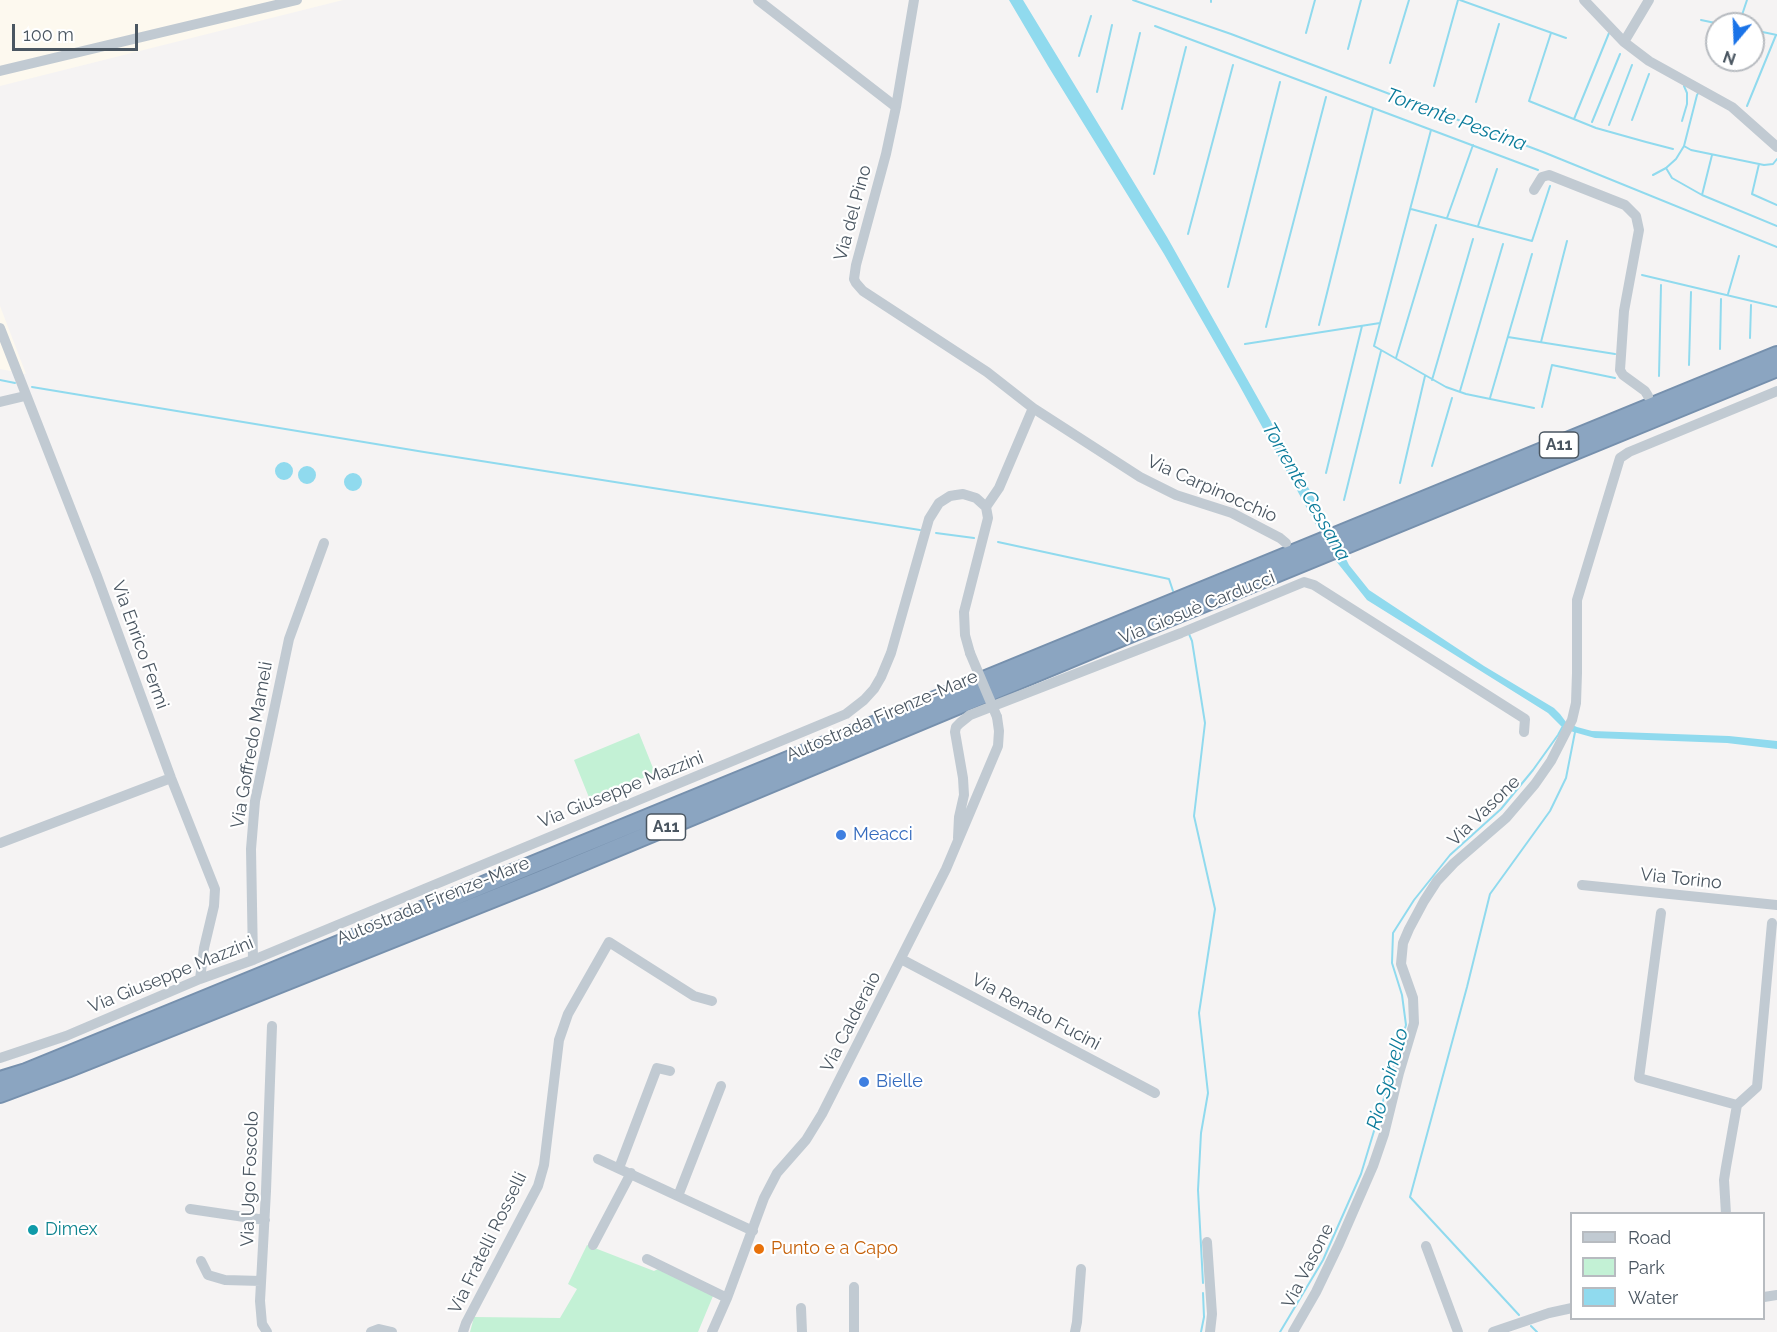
<!DOCTYPE html>
<html>
<head>
<meta charset="utf-8">
<style>
  body { margin:0 }
  #map { position:relative; width:1777px; height:1332px; overflow:hidden; background:#f5f3f3; font-family:Raleway,sans-serif }
  canvas { display:block }
  .legend { position:absolute; left:1570px; top:1212px; width:195px; height:108px; box-sizing:border-box; background:#fff; border:2px solid #b7bbc0; margin:0; padding:8px 10px; list-style:none; font-size:18px; color:#4a5661 }
  .legend li { display:flex; align-items:center; gap:12px; height:30px }
  .legend b { width:30px; border:2px solid #b7bbc0 }
  .north { position:absolute; left:1705px; top:12px; width:60px; height:60px; box-sizing:border-box; background:#fff; border:2px solid #b7bbc0; border-radius:50%; rotate:199deg; font-size:16px; font-weight:700; line-height:24px; text-align:center; color:#4a5661 }
  .north::after { content:''; display:block; margin:auto; width:21px; height:27px; background:#1a73e8; clip-path:polygon(50% 0,100% 100%,50% 72%,0 100%) }
  .scale { position:absolute; left:12px; top:24px; width:126px; height:27px; box-sizing:border-box; border:3px solid #4a5661; border-top:0; padding-left:8px; font-size:18px; line-height:21px; white-space:nowrap; color:#4a5661; -webkit-text-stroke:4px #fff; paint-order:stroke }
</style>
</head>
<body>
<div id="map">
<canvas width="1777" height="1332"></canvas>
<ul class="legend">
<li><b style="height:8px;background:#c1cad2"></b>Road</li>
<li><b style="height:16px;background:#c3f1d5"></b>Park</li>
<li><b style="height:16px;background:#90daee"></b>Water</li>
</ul>
<div class="north">N</div>
<div class="scale">100 m</div>
</div>
<script>
const ctx = document.querySelector('canvas').getContext('2d');
ctx.lineJoin = 'round';
function fillPath(path, color) { ctx.fillStyle = color; ctx.fill(path, 'evenodd'); }
const toPath = rows => new Path2D(rows.map(r => 'M' + r).join(''));
function trace(path, color, width, dash) { ctx.strokeStyle = color; ctx.lineWidth = width; ctx.lineCap = dash ? 'butt' : 'round'; ctx.setLineDash(dash || []); ctx.stroke(path); }
function write(font, color, halo, rows, align = 'center') {
  ctx.font = font + ' Raleway,sans-serif'; ctx.lineWidth = 4.5; ctx.setLineDash([]); ctx.textBaseline = 'middle'; ctx.strokeStyle = halo; ctx.fillStyle = color; for (const [text, x, y, turn = 0] of rows) {
    ctx.save(); ctx.translate(x, y); ctx.rotate((+turn || 0) * Math.PI / 180); ctx.textAlign = isNaN(turn) ? turn : align; if (halo) ctx.strokeText(text, 0, 0); ctx.fillText(text, 0, 0); ctx.restore();
  }
}
const commercial = toPath([
  [0,0,343,0,0,86],
  [0,306,26,374,0,369]
]);
const green = toPath([
  [639,733,655,773,590,800,574,760],
  [587,1245,654,1271,658,1269,713,1296,698,1332,470,1332,474,1317,560,1318,577,1289,568,1284]
]);
const water = toPath([
  [1009,0,1023,0,1167,237,1326,519,1349,565,1369,590,1484,666,1554,708,1560,714,1566,722,1577,727,1592,731,1729,736,1777,741,1777,749,1727,743,1595,738,1570,731,1561,726,1548,713,1367,600,1336,561,1238,383,1164,254,1048,66],
  '275 471a9 9 0 1 1 18 0a9 9 0 1 1-18 0Z',
  '298 475a9 9 0 1 1 18 0a9 9 0 1 1-18 0Z',
  '344 482a9 9 0 1 1 18 0a9 9 0 1 1-18 0Z'
]);
const stream = toPath([
  [1133,0,1231,34,1543,152,1777,247],
  [1460,0,1566,38],
  [1211,2,1211,0],
  [1701,20,1720,24],
  [1739,24,1747,0],
  [1155,26,1538,170],
  [1753,30,1777,35],
  [1306,33,1315,0],
  [1551,33,1529,101,1596,128,1646,142,1673,149],
  [1348,49,1361,0],
  [1079,56,1091,16],
  [1390,63,1409,0],
  [1434,86,1458,0],
  [1097,92,1112,25],
  [1476,102,1499,24],
  [1747,106,1776,35],
  [1122,109,1140,33],
  [1574,119,1609,33],
  [1632,120,1649,74],
  [1682,121,1687,104,1687,93,1684,86],
  [1592,122,1620,54],
  [1609,125,1632,65],
  [1431,130,1374,346,1446,387,1466,394,1534,408],
  [1684,146,1691,150,1764,165,1773,164,1777,159],
  [1759,164,1752,194,1777,205],
  [1666,168,1672,178,1702,195,1777,226],
  [1154,174,1186,47],
  [1653,175,1666,168,1676,159,1684,146,1697,95,1699,92],
  [1702,195,1712,155],
  [1411,209,1532,241,1550,186],
  [1447,218,1473,145],
  [1478,226,1497,169],
  [1188,234,1233,65],
  [1642,275,1777,307],
  [1228,287,1280,82],
  [1728,294,1739,256],
  [1319,325,1373,109],
  [1266,327,1326,97],
  [1508,337,1615,354],
  [1750,338,1751,305],
  [1541,342,1567,241],
  [1245,344,1380,323],
  [1720,349,1721,299],
  [1396,358,1436,225],
  [1689,365,1691,292],
  [1659,376,1661,285],
  [0,380,15,383],
  [1432,380,1473,239],
  [32,387,424,452,920,530],
  [1460,391,1503,244],
  [1490,398,1532,254],
  [1542,407,1552,365,1615,378],
  [1432,466,1452,398],
  [1326,473,1362,326],
  [1400,483,1425,376],
  [1344,500,1381,351],
  [936,533,974,538],
  [998,542,1169,579,1173,591],
  [1189,634,1192,641,1205,723,1194,816,1215,909,1199,1013,1208,1093,1201,1133,1198,1190,1203,1283],
  [1519,1315,1410,1197,1467,987,1490,894,1550,811,1566,778,1575,732],
  [1531,1326,1537,1332],
  [1201,1332,1204,1317,1203,1293],
  [1280,1332,1323,1260,1361,1174,1406,1025,1402,995,1392,963,1393,933,1414,900,1450,855,1501,809,1533,770,1558,735,1564,724]
]);
const minor = toPath([
  [758,0,896,107],
  [914,0,896,107,886,154,856,265,854,279,856,283,863,291,987,372,1033,408,1140,477,1176,495,1232,513,1280,538,1286,543],
  [1584,0,1624,42,1649,61,1732,107,1777,147],
  [1624,42,1649,0],
  [0,71,297,0],
  [1534,190,1542,177,1549,175,1625,205,1636,216,1639,230,1624,311,1620,370,1623,375,1645,391,1648,396],
  [0,328,97,576,171,778,215,889,214,906,204,948,200,979],
  [0,402,25,396],
  [986,507,999,488,1033,408],
  [958,838,959,817,964,795,963,778,955,732,956,727,960,723,970,715,1181,633,1304,582,1314,585,1525,719,1524,732],
  [0,843,171,778],
  [1582,885,1777,905],
  [1661,913,1639,1078,1737,1105],
  [901,959,1155,1093],
  [253,960,251,849,255,801,289,639,324,543],
  [0,1058,66,1036,200,979,253,960,846,714,864,700,874,689,881,677,891,653,929,519,939,503,950,496,956,495,963,494,976,498,986,507,988,518,964,612,965,635,970,653],
  [598,1159,753,1231],
  [619,1168,657,1068,670,1071],
  [678,1196,721,1086],
  [190,1209,265,1220],
  [1726,1214,1724,1180,1726,1167,1737,1105,1757,1087,1772,923],
  [1207,1242,1212,1314,1210,1332],
  [593,1245,631,1173],
  [1426,1246,1458,1332],
  [647,1259,727,1298],
  [201,1261,208,1275,225,1280,261,1281],
  [1764,1297,1777,1295],
  [801,1308,802,1332],
  [267,1332,262,1324,260,1301,266,1191,272,1026],
  [371,1332,379,1329,392,1332],
  [463,1332,466,1323,538,1186,544,1165,559,1040,568,1014,609,942,694,996,712,1001],
  [712,1332,727,1298,764,1198,777,1173,806,1140,822,1114,946,869,998,746,999,731,997,717],
  [854,1332,854,1287],
  [1075,1332,1077,1322,1081,1269],
  [1293,1332,1316,1292,1339,1244,1373,1166,1384,1134,1399,1073,1414,1023,1413,998,1401,964,1403,943,1409,929,1424,901,1437,881,1454,863,1506,818,1535,784,1551,761,1572,720,1576,703,1577,673,1577,600,1620,458,1629,452,1777,391],
  [1493,1332,1549,1313,1572,1308]
]);
const highway = toPath([
  [0,1080,26,1072,156,1019,1777,355],
  [0,1094,67,1069,540,880,1156,623,1777,368]
]);
const minorBridge = toPath([
  [970,653,997,717]
]);
const markers = [
  [841,835,6,"#3f7fe0"],
  [864,1082,6,"#3f7fe0"],
  [33,1230,6,"#0f9aa8"],
  [759,1249,6,"#e8710a"]
];
const shields = [
  [1559,445,39],
  [666,827,39]
];
const shieldNames = [
  ["A11",1559,445],
  ["A11",666,827]
];
const streetNames = [
  ["Via del Pino",853,213,-75],
  ["Via Carpinocchio",1212,489,24],
  ["Via Giosuè Carducci",1197,608,-22],
  ["Via Enrico Fermi",140,645,70],
  ["Autostrada Firenze-Mare",882,716,-23],
  ["Via Goffredo Mameli",252,745,-80],
  ["Via Giuseppe Mazzini",621,790,-22],
  ["Via Vasone",1484,811,-44],
  ["Via Torino",1681,879,6],
  ["Autostrada Firenze-Mare",433,901,-22],
  ["Via Giuseppe Mazzini",171,975,-22],
  ["Via Renato Fucini",1036,1012,28],
  ["Via Calderaio",851,1022,-63],
  ["Via Ugo Foscolo",250,1179,-88],
  ["Via Fratelli Rosselli",488,1243,-64],
  ["Via Vasone",1308,1266,-63]
];
const shopNames = [
  ["Meacci",853,835],
  ["Bielle",876,1082]
];
const cultureNames = [
  ["Dimex",45,1230]
];
const foodNames = [
  ["Punto e a Capo",771,1249]
];
const waterNames = [
  ["Torrente Pescina",1456,120,20],
  ["Torrente Cessana",1306,492,60],
  ["Rio Spinello",1388,1079,-74]
];
fillPath(commercial, '#fdf9ef');
fillPath(green, '#c3f1d5');
fillPath(water, '#90daee');
trace(stream, '#90daee', 2);
trace(highway, '#7690ad', 20);
trace(minor, '#c1cad2', 10);
trace(highway, '#8ba5c1', 16);
trace(minorBridge, '#c1cad2', 10);
for (const [x, y, r, color] of markers) { const dot = new Path2D(); dot.arc(x, y, r, 0, 2 * Math.PI); ctx.fillStyle = color; ctx.fill(dot); trace(dot, '#fff', 2); }
for (const [x, y, w] of shields) { const box = new Path2D(); box.roundRect(x - w / 2, y - 13, w, 26, 4.5); ctx.fillStyle = '#fff'; ctx.fill(box); trace(box, '#4a5661', 1.5); }
write('bold 16px', '#4a5661', null, shieldNames);
write('18px', '#4a5661', '#fff', streetNames);
write('18px', '#366cbe', '#fff', shopNames, 'left');
write('18px', '#0d838f', '#fff', cultureNames, 'left');
write('18px', '#c56008', '#fff', foodNames, 'left');
write('italic 20px', '#0c7c9b', '#fff', waterNames);
</script>
</body>
</html>
